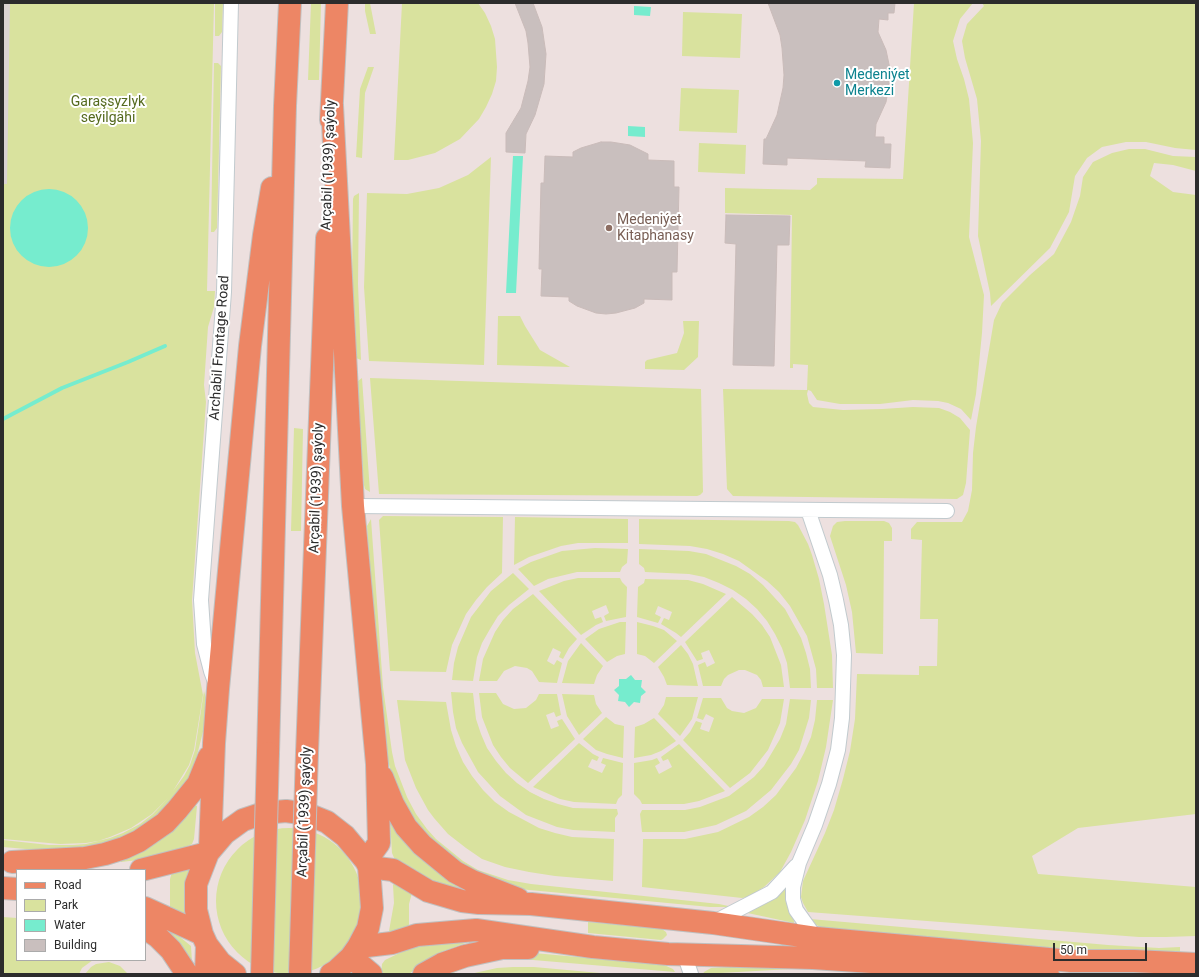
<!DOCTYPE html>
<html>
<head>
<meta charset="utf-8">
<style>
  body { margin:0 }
  #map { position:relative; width:1199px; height:977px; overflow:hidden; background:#ede0df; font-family:Roboto,sans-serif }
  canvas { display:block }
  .frame { position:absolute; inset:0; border:4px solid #2c2c2c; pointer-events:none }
  .legend { position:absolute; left:16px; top:869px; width:130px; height:92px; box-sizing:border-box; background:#fff; border:1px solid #ababab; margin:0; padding:5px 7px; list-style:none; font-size:12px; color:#2c2c2c }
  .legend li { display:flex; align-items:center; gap:8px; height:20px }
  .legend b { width:20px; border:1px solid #ababab }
  .scale { position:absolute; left:1053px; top:943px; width:94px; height:18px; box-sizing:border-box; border:2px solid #2c2c2c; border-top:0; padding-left:5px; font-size:12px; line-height:14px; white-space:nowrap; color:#2c2c2c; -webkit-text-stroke:3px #fff; paint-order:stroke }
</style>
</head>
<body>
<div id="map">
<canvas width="1199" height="977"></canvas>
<div class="frame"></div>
<ul class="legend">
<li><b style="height:5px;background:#ed8665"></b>Road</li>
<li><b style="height:11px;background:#d9e29e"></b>Park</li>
<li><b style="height:11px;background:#76ecce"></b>Water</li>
<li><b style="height:11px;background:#c9bfbe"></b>Building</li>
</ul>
<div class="scale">50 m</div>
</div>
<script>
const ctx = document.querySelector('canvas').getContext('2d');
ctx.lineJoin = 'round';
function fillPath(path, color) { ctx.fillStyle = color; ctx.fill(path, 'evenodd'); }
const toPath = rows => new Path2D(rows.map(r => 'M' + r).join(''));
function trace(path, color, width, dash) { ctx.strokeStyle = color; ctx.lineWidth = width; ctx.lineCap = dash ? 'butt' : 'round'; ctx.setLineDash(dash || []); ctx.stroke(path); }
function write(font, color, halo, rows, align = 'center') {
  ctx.font = font + ' Roboto,sans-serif'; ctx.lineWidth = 4; ctx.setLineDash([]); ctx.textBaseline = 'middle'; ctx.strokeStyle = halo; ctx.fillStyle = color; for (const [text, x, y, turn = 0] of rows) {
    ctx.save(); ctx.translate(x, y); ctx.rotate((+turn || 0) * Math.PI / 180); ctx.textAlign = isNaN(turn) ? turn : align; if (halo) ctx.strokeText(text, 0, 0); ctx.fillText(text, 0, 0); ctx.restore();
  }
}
const green = toPath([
  [3,3,214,3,207,291,215,291,214,307,208,327,204,385,206,402,192,600,195,653,203,695,194,750,189,765,173,791,184,776,190,765,195,750,204,691,207,702,204,728,194,767,189,779,181,792,144,829,99,847,49,851,3,847,3,840,49,845,73,845,86,844,110,838,123,833,140,824,153,814,168,798,152,814,131,828,110,837,98,841,86,843,60,844,3,839],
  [215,3,223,3,222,32,219,36,215,36],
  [311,3,321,3,319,80,308,80],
  [365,3,370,3,376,34,370,34,365,11],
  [402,3,478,3,485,13,491,26,495,39,497,67,496,81,492,94,486,107,479,119,460,139,435,153,408,160,394,160],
  [914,3,973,3,960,19,953,41,957,59,964,79,969,99,973,143,969,237,984,295,982,333,976,394,971,420,961,409,948,403,938,401,913,400,880,404,840,404,817,400,811,391,808,390,807,394,809,403,813,407,843,410,882,409,913,407,939,408,950,412,960,418,970,430,966,483,963,495,957,499,733,496,727,489,723,389,807,390,808,365,793,364,793,368,790,368,792,215,725,213,725,188,810,190,817,184,817,178,903,179],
  [982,3,1196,3,1196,150,1175,148,1146,142,1126,142,1102,147,1087,158,1075,176,1069,212,1050,248,991,306,990,293,978,236,981,141,977,99,965,58,962,41,967,24,984,6],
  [683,12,742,14,740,58,682,56],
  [214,63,218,63,221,66,217,228,214,232,211,232],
  [368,67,374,67,365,93,362,158,356,157,360,89],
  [681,88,739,90,737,133,679,131],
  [699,143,746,145,745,174,698,172],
  [1129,149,1145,149,1173,156,1196,157,1196,171,1173,165,1154,163,1150,176,1173,192,1196,195,1196,814,1078,828,1032,856,1038,874,1196,887,1196,936,1166,937,1139,937,808,912,803,903,801,897,803,881,825,833,834,810,843,779,850,751,855,719,857,674,919,675,919,666,937,666,938,619,920,619,922,540,911,539,911,529,917,522,962,522,968,511,972,490,973,453,976,427,994,320,1002,303,1030,275,1054,254,1071,222,1080,196,1083,177,1093,162,1112,153],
  [491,157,484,365,369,361,364,287,367,193,407,194,439,188,468,175],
  [359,193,358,284,361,360,356,358,352,285,353,199,354,196],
  [498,316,520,316,525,326,540,350,570,367,497,365],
  [683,321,699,321,698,357,684,370,645,369,645,362,647,360,677,353,684,333],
  [362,378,370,492,365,489,364,485,357,384,358,381],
  [370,378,701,389,703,492,700,495,697,496,379,494],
  [294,428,303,429,301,531,291,531],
  [383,516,503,517,502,573,487,587,476,600,466,614,452,645,446,672,390,671,379,520],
  [515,517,628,519,628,543,578,543,561,546,529,557,514,565],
  [371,519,383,687,392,752,395,766,407,797,416,814,427,829,436,839,463,861,478,870,508,880,531,884,719,904,733,907,710,907,519,889,502,885,444,855,410,815,395,785,385,751,381,725,367,526],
  [639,519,789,521,795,522,798,525,808,544,812,555,819,579,824,604,832,655,833,688,817,688,816,669,807,636,790,606,779,592,767,581,739,561,723,554,707,549,690,546,639,544],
  [845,521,884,521,889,523,892,528,892,541,884,541,883,654,856,653,852,612,846,585,830,536,833,526,837,522],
  [595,548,628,549,627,563,622,567,620,572,577,572,548,579,534,586,518,569,531,562,562,551],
  [639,549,689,551,706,554,736,566,750,574,763,585,785,609,801,638,806,653,810,669,811,688,790,688,787,663,782,648,775,634,767,621,757,609,746,599,733,590,719,583,704,577,689,574,645,572,644,568,639,564],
  [513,573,529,589,509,605,498,616,490,629,482,643,477,657,473,681,452,680,454,663,458,647,471,617,491,591],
  [578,578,620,578,622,582,627,587,626,617,606,621,604,616,609,613,606,605,592,611,595,619,601,617,603,622,596,625,581,635,539,591,564,581],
  [645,579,688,580,703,584,726,594,681,637,676,633,661,624,664,618,669,620,672,612,658,606,655,614,661,617,658,623,637,617,638,587,644,583],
  [533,594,577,639,569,648,563,659,559,657,561,652,553,648,547,661,554,665,557,660,562,663,557,683,539,682,532,671,527,668,515,666,504,671,497,681,479,681,483,659,495,632,503,620,513,609],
  [732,597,752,614,762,625,770,637,781,665,784,687,763,687,761,680,757,675,745,670,739,670,728,675,724,679,721,686,703,686,698,665,705,662,707,667,715,663,709,650,701,653,703,659,697,661,685,642],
  [620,622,626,622,625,654,617,656,607,662,585,639,599,629],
  [637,622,653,626,664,630,677,641,654,663,645,656,637,654],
  [581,643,603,666,597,675,594,684,562,683,568,661],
  [681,645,688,654,693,664,698,686,667,685,664,677,658,667],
  [451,692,473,693,476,719,481,734,487,748,496,761,506,773,517,783,530,792,544,799,558,804,573,808,617,809,618,814,615,818,615,832,573,830,557,827,526,815,500,796,478,772,462,743,456,728,453,712],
  [479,693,496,693,503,704,514,709,526,708,536,700,539,694,557,694,561,715,556,717,554,712,546,715,551,729,559,726,557,721,562,719,575,739,528,783,510,768,501,757,493,745,482,717],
  [562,694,594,695,596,704,602,713,579,735,567,716],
  [666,697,698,697,692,719,680,736,658,714,664,705],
  [703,698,721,698,727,708,732,711,744,713,756,708,762,699,784,699,780,723,768,750,750,773,730,788,683,740,690,732,696,721,702,723,700,729,709,732,714,718,706,714,703,720,697,718],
  [790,699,811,700,809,718,799,750,791,764,771,790,746,811,716,825,684,832,642,832,640,814,642,810,685,810,700,807,729,796,754,777,764,766,780,739,786,724],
  [397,700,446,702,451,730,456,746,463,762,472,776,483,790,495,802,509,812,539,828,555,833,572,837,614,839,613,881,555,876,529,872,505,867,482,859,466,848,448,834,434,818,428,810,416,788,405,760],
  [817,700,833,700,826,747,818,781,805,820,791,852,780,872,764,887,748,897,742,898,642,887,643,839,685,839,718,832,749,817,763,807,776,795,796,768,804,753,811,737,815,720],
  [606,717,615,724,624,726,623,758,607,754,596,750,583,739],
  [654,718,676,741,661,751,651,755,634,758,635,727,644,724],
  [579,743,593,754,599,757,597,761,592,759,588,767,602,773,606,765,601,763,603,758,623,763,622,795,618,799,616,804,574,802,560,799,533,787],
  [679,744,725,791,699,801,684,804,642,804,640,800,634,794,634,763,652,760,657,758,660,763,655,766,659,774,672,767,668,759,663,761,661,757],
  [195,805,197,806,194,839,192,844,181,849,146,859,121,862,121,860],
  [390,820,457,885,459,889,435,883,395,860,392,853],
  '216 901a73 73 0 1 1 146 0a73 73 0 1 1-146 0Z',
  [190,869,185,885,186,915,170,907,170,879,172,872],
  [791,878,794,923,743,912],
  [395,882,412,893,409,904,409,929,391,934,389,931,394,903,393,885],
  [3,917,17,918,17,960,93,960,82,968,79,974,3,974],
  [810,919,1108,945,1159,948,1180,947,1180,952,1082,951,821,927,814,924],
  [588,922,662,929,666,932,667,935,663,939,661,940,588,933],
  [159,925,175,933,191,946,192,962],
  [468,941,468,942,439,953,426,961,409,974,381,974,382,964,385,960,408,949,424,944],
  [534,953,664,965,673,969,675,972,533,960,514,959,497,960,471,965,451,974,438,974,458,963],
  [109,962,120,966,128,974,85,974,91,967,96,964],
  [791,964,791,969,703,974,704,972,711,968],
  [513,967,534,967,611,974,470,974,497,968]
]);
const plaza = toPath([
  [3,3,10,3,7,184,3,184]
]);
const water = toPath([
  [634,6,651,7,650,16,634,15],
  [628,126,645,127,645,137,628,136],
  [513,156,523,156,516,293,506,293],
  '10 228a39 39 0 1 1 78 0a39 39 0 1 1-78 0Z',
  [631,675,635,680,642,680,641,687,646,692,641,696,640,703,634,702,629,707,625,702,618,701,619,695,614,690,619,686,619,679,626,679]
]);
const stream = toPath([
  [3,419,62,388,128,362,165,346]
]);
const building = toPath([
  [515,3,533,3,542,27,546,54,544,84,535,115,526,134,525,153,506,152,506,133,521,108,528,81,530,67,528,43,526,31,515,3],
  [768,3,895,3,894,13,888,13,888,20,879,19,878,32,886,50,890,69,890,78,886,102,876,124,875,137,884,137,884,144,891,144,890,168,865,167,866,161,787,158,787,165,763,164,764,139,766,139,777,115,783,88,784,75,782,48,780,35,768,3],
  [601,142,611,142,630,145,648,154,648,160,674,161,674,187,679,187,677,272,672,272,672,300,644,299,644,303,635,308,616,313,606,314,596,313,577,306,569,301,569,297,541,296,542,269,539,269,541,183,544,183,545,156,573,157,573,152,581,148,601,142],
  [726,215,790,216,789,245,777,245,774,366,733,365,736,244,725,243,726,215]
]);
const street = toPath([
  [353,506,947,511],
  [808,510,830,575,836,600,841,625,844,655,842,718,838,750,829,784,815,825,799,863,793,887,793,899,796,910,816,938],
  [215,682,211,671,204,644,201,600,224,292,231,3],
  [714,922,772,892,796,866],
  [684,954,691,974]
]);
const primary = toPath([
  [332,105,353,506,377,764,379,843,366,861],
  [331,120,337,3],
  [268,753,285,106,290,3],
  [307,753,327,238],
  [382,777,393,804,406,827,422,845,455,872,472,881,518,899],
  [210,849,214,743,218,689,250,346,264,235,272,188],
  [12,862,85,858,105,854,124,848,139,841,165,823,177,810,198,784,209,757],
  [369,867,393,870,428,891,462,901,479,903,531,904,713,923,816,938,1071,961,1134,961,1196,964],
  [141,870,208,853],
  [3,888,17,889],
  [145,908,202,934],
  [145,928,158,937,171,950,187,974],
  [358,947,392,943,417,935,476,930,593,947,668,954,813,958,1048,974],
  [351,957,371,974],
  [206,974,207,945],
  [235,974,220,962,207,945,202,934,196,910,196,884,208,853,225,833,243,820,264,813,286,811,307,814,327,822,345,836,366,861,369,867,372,908,368,928,358,947,351,957,336,971,331,974],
  [424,974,442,964,465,956,502,948,528,948]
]);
const primaryBridge = toPath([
  [262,974,268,753],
  [300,974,307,753]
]);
const markers = [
  [837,83,4,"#0f9aa8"],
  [609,228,4,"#8d6e63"]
];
const cultureNames = [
  ["Medeniýet",845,75],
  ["Merkezi",845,91]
];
const parkNames = [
  ["Garaşsyzlyk",108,102],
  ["seýilgähi",108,118]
];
const streetNames = [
  ["Arçabil (1939) şaýoly",329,165,-88],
  ["Archabil Frontage Road",220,348,-86],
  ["Arçabil (1939) şaýoly",317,488,-88],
  ["Arçabil (1939) şaýoly",305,812,-88]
];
const educationNames = [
  ["Medeniýet",617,220],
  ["Kitaphanasy",617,236]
];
fillPath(green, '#d9e29e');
fillPath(plaza, '#dad3d2');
fillPath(water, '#76ecce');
trace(stream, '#76ecce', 4);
fillPath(building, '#c9bfbe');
trace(building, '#c9bbb9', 1);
trace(street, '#c1cace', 16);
trace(primary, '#c0c0c0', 24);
trace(street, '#fff', 14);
trace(primary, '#ed8665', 22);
trace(primaryBridge, '#c0c0c0', 24, []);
trace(primaryBridge, '#ed8665', 22);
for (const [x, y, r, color] of markers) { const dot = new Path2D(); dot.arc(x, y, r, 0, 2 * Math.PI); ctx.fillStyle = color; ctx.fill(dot); trace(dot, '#fff', 1.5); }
write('14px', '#0d838f', '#fff', cultureNames, 'left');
write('14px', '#54691d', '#fff', parkNames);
write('14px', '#2c2c2c', '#fff', streetNames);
write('14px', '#785e54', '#fff', educationNames, 'left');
</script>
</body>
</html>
